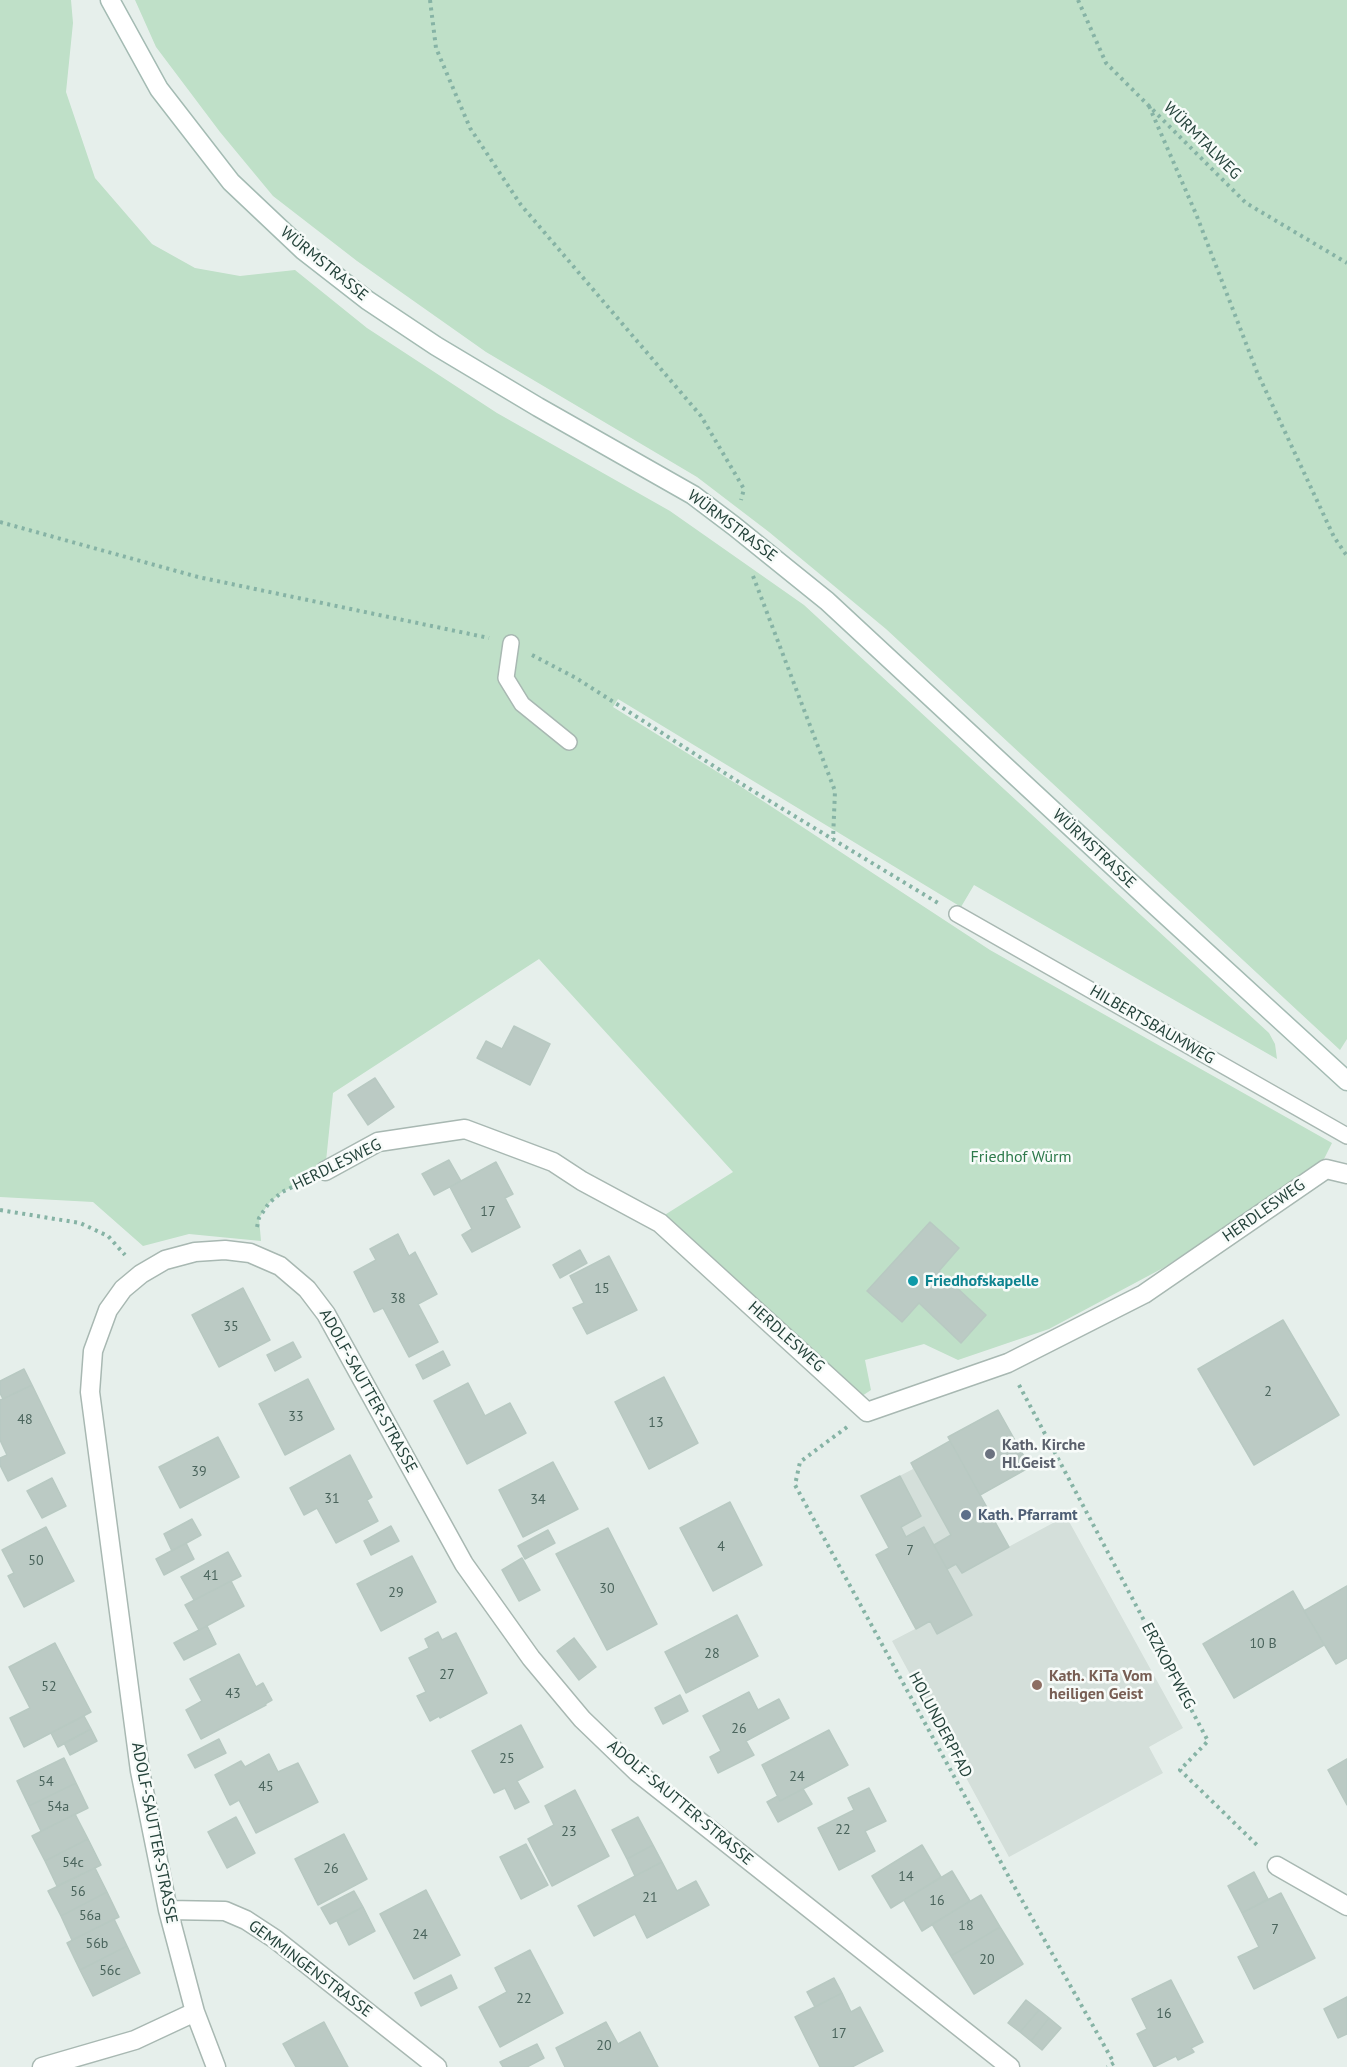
<!DOCTYPE html>
<html>
<head>
<meta charset="utf-8">
<style>
  body { margin:0 }
  canvas { display:block; background:#e6efeb }
</style>
</head>
<body>
<canvas width="1347" height="2067"></canvas>
<script>
const ctx = document.querySelector('canvas').getContext('2d');
ctx.lineJoin = 'round';
function fillPath(path, color) { ctx.fillStyle = color; ctx.fill(path, 'evenodd'); }
const toPath = rows => new Path2D(rows.map(r => 'M' + r).join(''));
function trace(path, color, width, dash) { ctx.strokeStyle = color; ctx.lineWidth = width; ctx.lineCap = dash ? 'butt' : 'round'; ctx.setLineDash(dash || []); ctx.stroke(path); }
function write(font, color, halo, rows, align = 'center') {
  ctx.font = font + ' "PT Sans",sans-serif'; ctx.lineWidth = 5; ctx.setLineDash([]); ctx.textBaseline = 'middle'; ctx.strokeStyle = halo; ctx.fillStyle = color; for (const [text, x, y, turn = 0] of rows) {
    ctx.save(); ctx.translate(x, y); ctx.rotate((+turn || 0) * Math.PI / 180); ctx.textAlign = isNaN(turn) ? turn : align; if (halo) ctx.strokeText(text, 0, 0); ctx.fillText(text, 0, 0); ctx.restore();
  }
}
const built = toPath([
  [940,1447,999,1552,1066,1516,1183,1728,1149,1747,1163,1773,1009,1857,892,1641,915,1629,876,1555,889,1548,861,1496,913,1469,911,1463]
]);
const green = toPath([
  [0,0,71,0,73,23,66,92,95,178,152,244,195,268,240,276,295,270,367,328,497,413,670,511,804,605,1269,1033,1275,1044,1277,1059,974,885,961,907,618,699,613,707,740,786,990,950,1332,1143,1321,1165,1163,1268,1049,1329,958,1360,924,1344,865,1360,871,1390,862,1396,663,1216,733,1172,539,959,333,1093,325,1171,282,1192,269,1203,259,1218,261,1241,189,1234,143,1246,93,1202,0,1197],
  [135,0,1347,0,1347,1039,1340,1050,886,629,769,532,697,477,486,352,357,261,273,196,220,132,156,47]
]);
const building = toPath([
  [514,1026,550,1044,530,1085,477,1058,486,1041,502,1049,514,1026],
  [375,1078,394,1107,368,1125,348,1095,375,1078],
  [449,1160,461,1181,434,1195,422,1174,449,1160],
  [496,1162,513,1194,505,1198,520,1227,472,1252,462,1235,472,1229,450,1187,496,1162],
  [930,1222,959,1248,939,1271,986,1315,961,1343,919,1303,902,1322,867,1291,930,1222],
  [398,1234,409,1256,415,1252,437,1294,418,1304,438,1342,409,1357,383,1308,374,1312,354,1272,376,1260,370,1249,398,1234],
  [580,1250,587,1263,560,1278,553,1265,580,1250],
  [609,1256,637,1310,587,1334,573,1308,584,1303,570,1276,609,1256],
  [243,1288,270,1340,219,1367,192,1315,243,1288],
  [1283,1320,1339,1415,1254,1465,1198,1369,1283,1320],
  [293,1342,301,1357,275,1371,267,1355,293,1342],
  [443,1351,450,1365,423,1379,416,1365,443,1351],
  [24,1369,32,1385,3,1399,0,1393,0,1381,24,1369],
  [664,1377,698,1443,649,1469,615,1402,664,1377],
  [308,1379,334,1429,285,1455,259,1404,308,1379],
  [468,1383,485,1416,510,1403,526,1433,467,1464,434,1401,468,1383],
  [32,1385,65,1453,8,1481,0,1465,0,1458,7,1455,0,1440,0,1400,32,1385],
  [998,1410,1030,1467,980,1495,948,1437,998,1410],
  [218,1437,239,1477,180,1508,159,1467,218,1437],
  [950,1441,1009,1547,962,1573,956,1564,947,1569,934,1545,951,1535,911,1463,950,1441],
  [350,1455,372,1497,367,1500,378,1521,336,1543,317,1508,304,1515,290,1488,350,1455],
  [553,1462,578,1509,523,1537,499,1490,553,1462],
  [900,1476,921,1516,901,1527,906,1537,924,1527,972,1615,937,1634,930,1621,916,1629,876,1555,889,1548,861,1496,900,1476],
  [52,1478,66,1506,42,1518,27,1491,52,1478],
  [730,1502,762,1565,713,1591,680,1528,730,1502],
  [192,1519,201,1535,172,1551,164,1534,192,1519],
  [391,1526,399,1541,371,1555,364,1541,391,1526],
  [46,1527,74,1581,24,1607,8,1576,14,1573,2,1550,46,1527],
  [608,1528,657,1624,607,1650,556,1554,608,1528],
  [548,1530,555,1543,525,1559,518,1546,548,1530],
  [186,1543,194,1559,164,1575,156,1559,186,1543],
  [228,1552,241,1576,194,1600,181,1577,228,1552],
  [412,1556,436,1602,381,1631,357,1584,412,1556],
  [522,1558,540,1590,519,1601,502,1570,522,1558],
  [231,1581,244,1606,199,1630,185,1605,231,1581],
  [1347,1586,1347,1658,1336,1664,1304,1611,1347,1586],
  [1293,1591,1324,1645,1234,1698,1203,1644,1293,1591],
  [737,1615,758,1656,686,1693,665,1652,737,1615],
  [207,1626,216,1644,184,1660,174,1643,207,1626],
  [438,1632,442,1640,456,1633,487,1693,440,1718,439,1716,430,1721,417,1696,426,1692,409,1658,429,1648,425,1639,438,1632],
  [574,1638,596,1667,579,1680,557,1651,574,1638],
  [55,1643,91,1712,24,1747,10,1718,30,1708,9,1667,55,1643],
  [239,1654,256,1687,263,1683,272,1700,265,1704,266,1705,201,1739,186,1710,202,1701,190,1679,239,1654],
  [749,1692,758,1710,779,1699,789,1718,746,1741,754,1755,718,1773,710,1757,721,1751,703,1716,749,1692],
  [680,1695,688,1711,663,1724,655,1708,680,1695],
  [84,1716,91,1729,58,1747,51,1733,84,1716],
  [521,1725,543,1767,517,1781,529,1802,515,1809,505,1788,494,1793,472,1751,521,1725],
  [91,1729,97,1741,70,1755,64,1743,91,1729],
  [829,1730,848,1765,780,1801,762,1765,829,1730],
  [219,1739,226,1753,195,1768,188,1755,219,1739],
  [269,1754,278,1772,298,1763,318,1802,256,1833,239,1800,230,1805,215,1775,241,1761,245,1767,269,1754],
  [64,1758,76,1783,29,1806,17,1781,64,1758],
  [1347,1759,1347,1805,1328,1770,1347,1759],
  [76,1783,88,1808,41,1831,29,1806,76,1783],
  [869,1788,886,1821,865,1831,875,1851,839,1870,818,1828,854,1810,848,1798,869,1788],
  [803,1789,812,1804,778,1822,767,1802,778,1796,780,1801,803,1789],
  [575,1790,609,1856,552,1886,528,1839,554,1825,545,1806,575,1790],
  [75,1814,88,1839,45,1861,32,1836,75,1814],
  [236,1817,255,1853,227,1868,208,1832,236,1817],
  [638,1817,653,1845,627,1859,612,1830,638,1817],
  [344,1834,367,1879,318,1905,295,1859,344,1834],
  [88,1839,101,1865,57,1886,45,1861,88,1839],
  [526,1844,548,1885,521,1899,500,1857,526,1844],
  [653,1845,662,1862,635,1876,627,1859,653,1845],
  [922,1845,941,1877,891,1908,872,1876,922,1845],
  [662,1862,677,1891,696,1881,709,1905,647,1938,635,1914,594,1936,578,1906,662,1862],
  [95,1868,107,1892,61,1916,48,1891,95,1868],
  [952,1871,970,1901,922,1931,904,1900,952,1871],
  [1254,1872,1268,1899,1242,1913,1228,1886,1254,1872],
  [426,1890,460,1955,414,1979,380,1914,426,1890],
  [354,1891,363,1907,330,1924,321,1908,354,1891],
  [107,1892,119,1917,72,1940,61,1916,107,1892],
  [1281,1893,1315,1958,1254,1989,1238,1957,1259,1947,1242,1913,1281,1893],
  [981,1895,1000,1927,951,1956,932,1924,981,1895],
  [363,1907,375,1931,349,1945,337,1921,363,1907],
  [114,1919,127,1946,80,1970,67,1943,114,1919],
  [1000,1927,1023,1964,974,1994,951,1956,1000,1927],
  [127,1946,140,1973,93,1996,80,1970,127,1946],
  [530,1950,563,2013,500,2047,479,2007,507,1992,495,1968,530,1950],
  [451,1975,457,1988,421,2006,415,1993,451,1975],
  [834,1978,842,1993,815,2007,807,1992,834,1978],
  [1171,1980,1203,2042,1191,2048,1194,2052,1178,2060,1176,2056,1154,2067,1137,2034,1147,2029,1132,1999,1171,1980],
  [842,1993,851,2012,860,2007,883,2051,852,2067,820,2067,795,2017,842,1993],
  [1347,1997,1347,2034,1338,2038,1324,2009,1347,1997],
  [1026,2000,1039,2010,1020,2032,1008,2023,1026,2000],
  [1039,2010,1049,2018,1031,2041,1020,2032,1039,2010],
  [1049,2018,1061,2028,1042,2050,1031,2041,1049,2018],
  [324,2022,348,2067,296,2067,283,2044,324,2022],
  [606,2022,618,2044,640,2032,658,2067,565,2067,556,2048,606,2022],
  [537,2044,544,2058,527,2067,503,2067,500,2062,537,2044]
]);
const path = toPath([
  [430,0,436,48,470,128,521,205,701,416,744,489,741,500],
  [1078,0,1106,63,1246,203,1347,263],
  [1149,106,1196,214,1257,372,1334,537,1347,556],
  [0,522,198,577,489,638],
  [753,576,835,791,833,839],
  [532,655,576,678,745,786,938,903],
  [0,1210,80,1223,108,1236,125,1255],
  [257,1227,259,1218,269,1203,282,1192,303,1182],
  [1019,1385,1208,1741,1180,1770,1259,1847],
  [847,1427,800,1462,795,1485,1010,1879,1114,2063,1107,2067]
]);
const lane = toPath([
  [511,643,506,678,522,704,569,742],
  [957,914,1347,1136]
]);
const street = toPath([
  [325,1171,378,1142,465,1129,553,1162,582,1181,660,1223,867,1412,1008,1363,1144,1294,1326,1169,1347,1174],
  [1277,1866,1347,1906],
  [168,1910,225,1911,246,1920,275,1939,437,2067],
  [42,2067,135,2040,195,2012],
  [216,2067,195,2012,168,1910,140,1771,90,1392,93,1351,108,1310,123,1289,141,1274,165,1260,195,1252,225,1250,250,1253,280,1266,307,1289,326,1314,464,1564,531,1658,582,1719,637,1772,1010,2067]
]);
const secondary = toPath([
  [110,0,159,89,231,182,304,251,367,300,436,346,538,407,693,495,734,526,827,601,1158,908,1347,1081]
]);
const markers = [
  [913,1281,6,"#0f9aa8"],
  [990,1454,6,"#6b7280"],
  [966,1515,6,"#5c6f8a"],
  [1037,1685,6,"#8d6e63"]
];
const numberNames = [
  ["17",488,1212],
  ["15",602,1289],
  ["38",398,1299],
  ["35",231,1327],
  ["2",1268,1392],
  ["33",296,1417],
  ["48",25,1420],
  ["13",656,1423],
  ["39",199,1472],
  ["31",332,1499],
  ["34",538,1500],
  ["4",721,1547],
  ["7",910,1551],
  ["50",36,1561],
  ["41",211,1576],
  ["30",607,1589],
  ["29",396,1593],
  ["10 B",1263,1644],
  ["28",712,1654],
  ["27",447,1675],
  ["52",49,1687],
  ["43",233,1694],
  ["26",739,1729],
  ["25",507,1759],
  ["24",797,1777],
  ["54",46,1782],
  ["45",266,1787],
  ["54a",58,1807],
  ["22",843,1830],
  ["23",569,1832],
  ["54c",73,1863],
  ["26",331,1869],
  ["14",906,1877],
  ["56",78,1892],
  ["21",650,1898],
  ["16",937,1901],
  ["56a",90,1916],
  ["18",966,1926],
  ["7",1275,1930],
  ["24",420,1935],
  ["56b",97,1944],
  ["20",987,1960],
  ["56c",110,1971],
  ["22",524,1999],
  ["16",1164,2014],
  ["17",839,2034],
  ["20",604,2046]
];
const streetNames = [
  ["WÜRMTALWEG",1202,141,45],
  ["WÜRMSTRASSE",324,264,39],
  ["WÜRMSTRASSE",732,526,37],
  ["WÜRMSTRASSE",1094,849,43],
  ["HILBERTSBAUMWEG",1152,1025,30],
  ["HERDLESWEG",337,1165,-26],
  ["HERDLESWEG",1264,1211,-35],
  ["HERDLESWEG",786,1337,42],
  ["ADOLF-SAUTTER-STRASSE",368,1391,61],
  ["ERZKOPFWEG",1168,1666,62],
  ["HOLUNDERPFAD",940,1725,62],
  ["ADOLF-SAUTTER-STRASSE",680,1803,40],
  ["ADOLF-SAUTTER-STRASSE",154,1833,79],
  ["GEMMINGENSTRASSE",310,1969,37]
];
const parkNames = [
  ["Friedhof Würm",1021,1157]
];
const cultureNames = [
  ["Friedhofskapelle",925,1281]
];
const worshipNames = [
  ["Kath. Kirche",1002,1445],
  ["Hl.Geist",1002,1463]
];
const serviceNames = [
  ["Kath. Pfarramt",978,1515]
];
const educationNames = [
  ["Kath. KiTa Vom",1049,1676],
  ["heiligen Geist",1049,1694]
];
fillPath(built, '#d4dfda');
fillPath(green, '#bfe0c8');
fillPath(building, '#bbcac4');
trace(building, '#b8c9c2', 1.5);
trace(lane, '#a8b8b2', 18);
trace(street, '#a8b8b2', 21);
trace(secondary, '#a4bbb3', 21);
trace(path, '#86b3a5', 4, [3, 4.5]);
trace(lane, '#fff', 15);
trace(street, '#fff', 18);
trace(secondary, '#fff', 18);
for (const [x, y, r, color] of markers) { const dot = new Path2D(); dot.arc(x, y, r, 0, 2 * Math.PI); ctx.fillStyle = color; ctx.fill(dot); trace(dot, '#f7fbf9', 2); }
write('14px', '#4a645c', null, numberNames);
write('16px', '#24423a', '#f7fbf9', streetNames);
write('16px', '#2d7a4b', '#f7fbf9', parkNames);
write('bold 16px', '#0d838f', '#f7fbf9', cultureNames, 'left');
write('bold 16px', '#5b616d', '#f7fbf9', worshipNames, 'left');
write('bold 16px', '#4e5e75', '#f7fbf9', serviceNames, 'left');
write('bold 16px', '#785e54', '#f7fbf9', educationNames, 'left');
</script>
</body>
</html>
